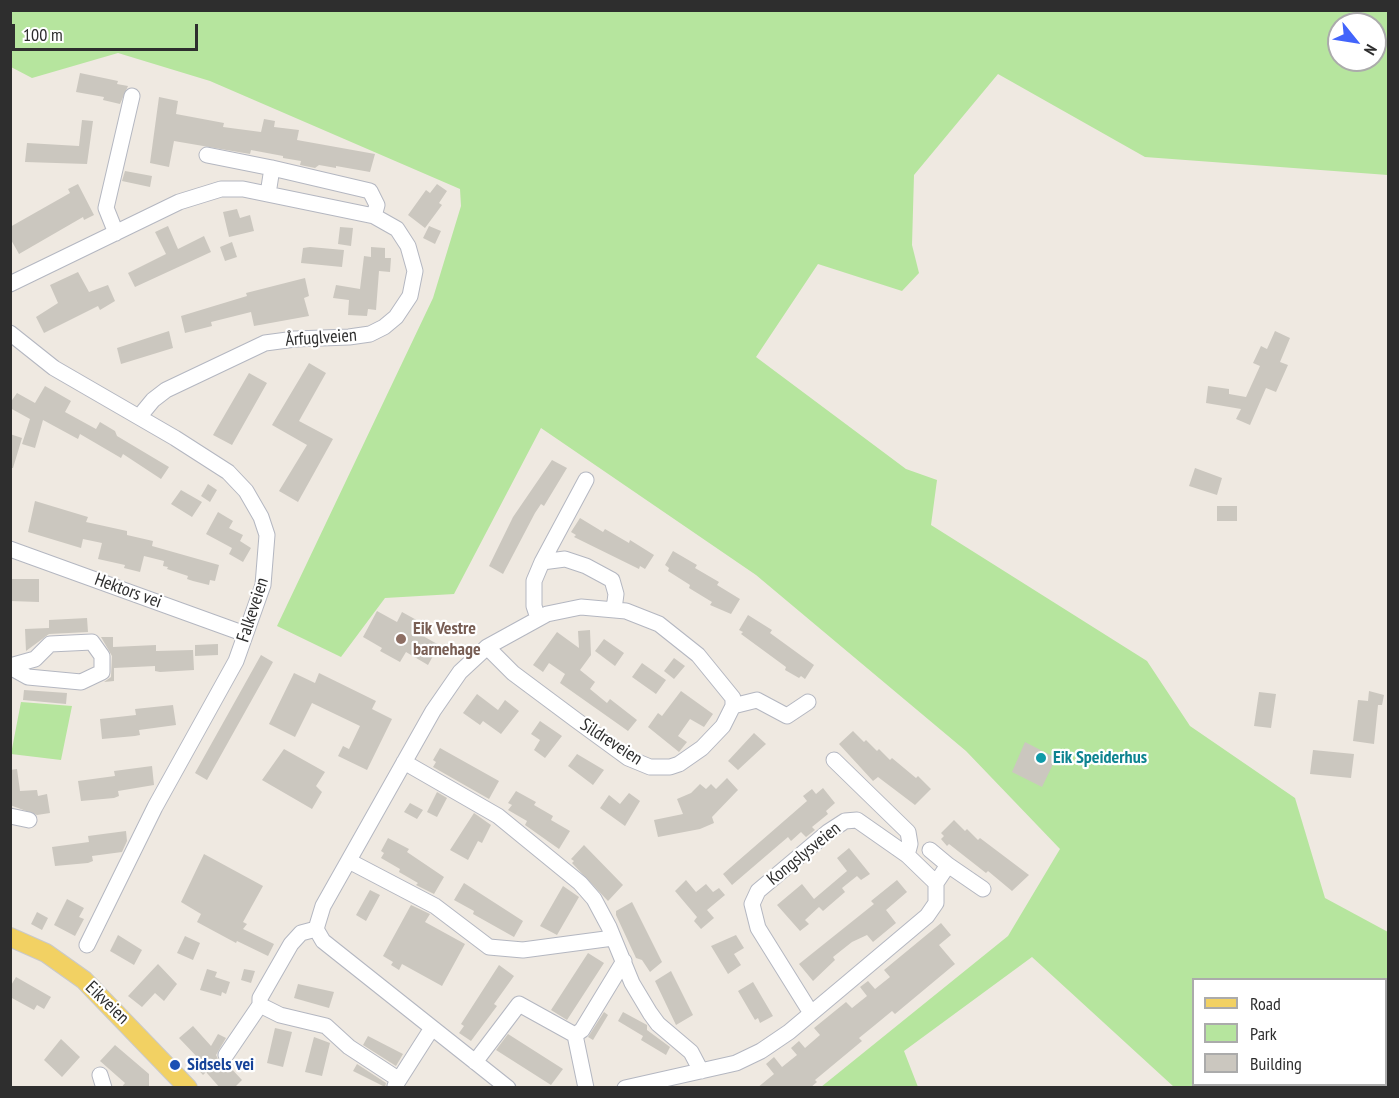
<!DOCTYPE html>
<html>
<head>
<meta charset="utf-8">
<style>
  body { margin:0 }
  #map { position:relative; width:1399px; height:1098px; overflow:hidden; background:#efe9e1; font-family:"PT Sans Narrow",sans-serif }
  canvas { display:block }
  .frame { position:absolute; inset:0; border:12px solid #2e2e2e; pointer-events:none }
  .legend { position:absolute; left:1192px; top:978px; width:195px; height:108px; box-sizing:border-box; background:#fff; border:2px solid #ababab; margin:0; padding:8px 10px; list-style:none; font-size:18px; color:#2e2e2e }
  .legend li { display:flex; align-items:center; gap:12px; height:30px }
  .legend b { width:30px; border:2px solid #ababab }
  .north { position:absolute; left:1327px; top:12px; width:60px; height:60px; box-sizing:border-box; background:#fff; border:2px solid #ababab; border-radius:50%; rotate:120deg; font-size:16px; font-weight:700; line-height:24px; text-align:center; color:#2e2e2e }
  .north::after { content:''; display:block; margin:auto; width:21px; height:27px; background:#4264fb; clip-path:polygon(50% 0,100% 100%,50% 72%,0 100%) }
  .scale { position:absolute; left:12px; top:24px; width:186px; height:27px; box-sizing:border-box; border:3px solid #2e2e2e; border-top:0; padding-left:8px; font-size:18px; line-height:21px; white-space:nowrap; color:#2e2e2e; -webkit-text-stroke:4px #fff; paint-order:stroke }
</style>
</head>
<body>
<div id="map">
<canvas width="1399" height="1098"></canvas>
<div class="frame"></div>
<ul class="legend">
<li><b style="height:8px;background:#f2d163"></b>Road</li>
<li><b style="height:16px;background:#b6e59e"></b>Park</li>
<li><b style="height:16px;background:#cbc7bf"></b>Building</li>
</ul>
<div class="north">N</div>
<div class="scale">100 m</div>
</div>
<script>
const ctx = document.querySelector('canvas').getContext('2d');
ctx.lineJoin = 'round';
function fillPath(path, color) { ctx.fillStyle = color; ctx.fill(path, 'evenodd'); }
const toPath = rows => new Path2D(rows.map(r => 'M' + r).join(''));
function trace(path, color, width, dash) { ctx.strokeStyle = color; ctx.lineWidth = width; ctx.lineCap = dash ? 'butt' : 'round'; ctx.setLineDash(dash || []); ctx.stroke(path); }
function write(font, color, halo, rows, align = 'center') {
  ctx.font = font + ' "PT Sans Narrow",sans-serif'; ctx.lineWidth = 4.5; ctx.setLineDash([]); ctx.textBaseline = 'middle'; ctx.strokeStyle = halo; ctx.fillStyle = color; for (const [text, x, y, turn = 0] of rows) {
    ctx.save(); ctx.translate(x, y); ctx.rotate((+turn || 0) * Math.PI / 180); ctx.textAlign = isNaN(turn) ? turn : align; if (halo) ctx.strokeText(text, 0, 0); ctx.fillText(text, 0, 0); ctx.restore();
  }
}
const green = toPath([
  [11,10,1388,11,1388,175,1145,157,998,74,914,175,912,245,919,273,902,291,818,264,756,357,906,469,937,480,931,525,1147,661,1190,726,1295,798,1325,898,1388,932,1388,1087,1174,1087,1032,957,904,1051,918,1087,821,1087,1008,936,1060,849,966,751,756,575,541,428,454,594,385,598,341,657,277,626,433,298,461,206,460,189,210,81,118,53,32,78,11,67],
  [1339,24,1375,24,1375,60,1339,60],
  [1194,980,1386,980,1386,1084,1194,1084],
  [21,702,72,706,61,760,11,754]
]);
const building = toPath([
  [80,73,118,81,117,84,128,86,120,104,103,100,104,97,76,92],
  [159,97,178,101,176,114,224,123,223,127,261,132,264,119,275,121,274,127,299,130,297,140,375,154,370,172,336,166,336,168,319,165,315,168,300,165,301,161,283,158,283,156,251,150,250,154,174,141,169,167,150,163],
  [82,120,93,121,87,164,25,162,27,143,79,146],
  [125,171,152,176,150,187,122,181],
  [78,184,94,215,84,220,83,217,19,254,10,238,10,227,70,193,68,189],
  [437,184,447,191,439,203,442,205,425,228,408,215,426,190,430,193],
  [237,209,240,218,250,215,254,231,229,237,223,212],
  [168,226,178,249,204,236,211,252,135,287,128,273,166,254,155,232],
  [429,226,441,231,435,244,423,238],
  [340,227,353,228,351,246,338,244],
  [232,242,237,257,225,261,220,247],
  [310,247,344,250,342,267,301,263,303,248],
  [371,247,385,248,385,258,391,258,390,272,379,271,376,310,368,309,367,316,348,315,349,300,333,298,336,285,360,289,364,256,371,257],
  [78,272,89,292,108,285,115,301,100,310,98,306,44,333,36,317,58,303,50,285],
  [305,278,309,296,304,298,309,316,254,326,251,312,211,322,212,326,185,333,181,316,247,296,246,293],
  [169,331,173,348,121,364,117,348],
  [1275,331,1290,338,1280,362,1288,365,1276,392,1266,388,1250,425,1236,419,1241,409,1206,403,1208,386,1229,389,1229,394,1246,397,1260,366,1253,363,1261,346,1267,349],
  [309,363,326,373,299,421,333,439,298,502,279,491,307,445,272,425],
  [249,373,267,383,232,445,213,435],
  [45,386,71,401,65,412,96,429,100,422,115,431,117,436,169,467,161,479,123,454,121,458,80,434,78,439,43,420,35,448,22,444,30,419,10,408,10,403,17,393,35,403],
  [10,434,22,438,13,468,10,468],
  [552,460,567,468,544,506,541,504,535,513,503,574,489,566,513,517],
  [1195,468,1222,478,1217,495,1189,486],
  [208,484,217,490,210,502,201,496],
  [181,490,202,502,192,517,171,504],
  [35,501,88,517,86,522,127,531,127,535,153,541,152,546,219,565,215,581,210,580,209,585,193,581,187,579,188,576,167,569,168,567,163,566,164,561,144,556,140,572,124,568,125,565,98,559,102,543,83,539,81,548,28,532],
  [1217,506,1237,506,1237,521,1217,521],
  [218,512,233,521,229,528,243,535,240,541,251,548,243,562,229,554,232,548,206,534],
  [580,518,603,532,605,529,629,543,630,540,654,555,645,569,640,566,639,569,574,537,576,535,571,532],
  [673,551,697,565,695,568,719,582,717,585,740,599,731,614,710,605,712,602,689,588,690,585,668,571,669,568,665,565],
  [10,579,39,579,39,602,10,601],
  [377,611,397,622,402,612,422,623,416,632,439,645,428,665,406,652,400,662,380,651,382,648,363,637],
  [748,615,772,630,770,633,814,665,805,679,801,676,799,678,785,670,786,667,741,634,743,632,739,630],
  [87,618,88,632,49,634,26,651,25,629,49,628,49,620],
  [590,630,591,655,580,670,595,682,590,689,607,703,610,699,637,720,628,731,560,683,565,674,549,663,543,672,533,665,557,632,579,648,578,631],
  [101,637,113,637,113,647,156,645,156,651,193,650,194,670,160,672,155,671,155,666,114,668,114,681,104,682,111,677,112,656],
  [604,639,624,653,615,666,595,651],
  [218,644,218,655,195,656,195,645],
  [261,655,273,662,207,780,195,773],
  [674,658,685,666,674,679,664,671],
  [642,663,666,680,656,694,632,677],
  [294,673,315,683,319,673,376,701,372,709,392,719,367,770,338,756,343,746,349,749,360,726,312,703,295,737,269,724],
  [24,690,67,693,66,704,23,700],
  [681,691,713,714,704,727,690,719,678,736,687,742,679,752,648,727,658,713,662,716],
  [1369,691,1384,695,1382,705,1378,705,1374,744,1353,741,1358,700,1368,701],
  [1259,692,1276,694,1271,728,1254,726],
  [477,694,498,710,505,700,519,711,501,734,483,721,480,725,463,713],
  [173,705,176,725,139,730,140,735,135,736,102,739,100,719,136,715,135,709],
  [540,721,562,736,545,758,534,750,540,740,531,734],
  [853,731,864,742,866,740,877,751,879,749,890,760,892,758,916,778,918,776,931,789,915,805,878,777,873,781,839,744],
  [754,733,766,744,738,770,728,761],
  [1025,742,1056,758,1042,787,1012,772],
  [440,748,499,781,489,799,433,767,436,762,433,760],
  [284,749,325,772,316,786,322,792,312,809,262,780],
  [1313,750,1354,754,1351,778,1310,774],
  [577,754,604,770,593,785,568,766],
  [152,766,154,785,118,791,119,796,114,798,81,801,78,781,115,776,114,771],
  [17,769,20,791,37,790,38,796,47,794,50,813,37,815,10,805,10,770],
  [727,778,738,790,712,817,714,823,700,829,658,837,654,820,683,814,677,799,691,793,700,784,706,789,711,784,716,789],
  [823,788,835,803,826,811,828,814,812,827,815,830,806,837,801,832,791,841,788,837,732,885,723,874,807,801,803,796,812,789,816,794],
  [516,791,536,802,534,805,553,816,551,820,570,831,559,849,525,825,527,821,508,810,512,805,508,803],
  [437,792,447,798,437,817,427,812],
  [629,793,640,801,625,826,600,808,609,795,620,804],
  [410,803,423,810,417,819,404,812],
  [474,813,491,825,482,843,478,841,468,860,450,850],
  [954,820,965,831,967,829,978,840,980,838,1029,875,1012,891,988,871,986,873,949,844,947,846,941,839,944,836,941,833],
  [126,831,127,841,122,852,92,856,93,861,88,863,55,866,52,847,89,842,88,836],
  [388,838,409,849,407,852,444,877,434,894,416,885,418,883,399,872,400,869,381,858,384,853,381,851],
  [584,845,623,885,608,901,572,863,574,861,571,859],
  [849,848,870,874,861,880,857,876,842,888,845,892,823,911,819,907,805,920,809,924,800,931,777,905,802,884,814,899,847,871,837,858],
  [204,854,263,886,243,922,247,924,243,929,274,944,268,956,237,941,236,943,197,922,201,914,181,902],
  [686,880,696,892,706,884,713,892,719,888,725,895,707,910,714,918,701,929,694,921,697,917,675,891],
  [897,880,907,892,886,910,896,923,873,942,867,935,852,942,833,957,835,960,813,981,799,964,874,904,871,901],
  [464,883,523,921,514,937,473,914,474,911,454,900],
  [563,886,579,897,557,935,540,926],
  [370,890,380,895,366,921,356,915],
  [67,899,84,908,79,917,84,919,75,936,54,925],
  [632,902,662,962,650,972,642,960,636,958,616,915,616,911],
  [411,905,430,914,425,922,465,944,442,986,402,964,399,970,391,965,393,962,383,956],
  [37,912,48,918,42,930,31,924],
  [941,923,951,935,939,945,955,964,895,1014,892,1011,875,1025,859,1038,862,1041,815,1080,817,1082,810,1088,757,1088,774,1074,766,1064,774,1057,782,1067,797,1055,791,1048,799,1041,805,1048,820,1035,814,1028,846,1002,852,1008,867,996,860,987,868,981,875,989,890,977,884,970],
  [118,935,142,950,134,965,110,951],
  [736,935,744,948,734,954,741,965,728,974,711,946],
  [185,936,200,943,193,960,177,953],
  [588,953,604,963,567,1020,551,1010],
  [158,964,177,984,164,1001,155,993,142,1007,128,996],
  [499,965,514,976,494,1004,497,1006,471,1041,459,1033,464,1026,461,1024],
  [207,969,217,972,215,977,230,982,226,994,222,992,221,996,200,990],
  [244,969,255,971,251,983,241,980],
  [671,971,693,1015,676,1025,655,981],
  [16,977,51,997,44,1009,37,1005,34,1010,10,997,10,987],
  [753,982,773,1016,760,1023,758,1018,755,1020,738,991],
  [298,984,334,992,329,1008,294,998],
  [604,1012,608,1015,593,1040,588,1037],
  [623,1012,647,1025,647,1030,670,1047,666,1055,641,1040,643,1036,618,1021],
  [193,1026,211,1046,218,1034,226,1038,216,1055,220,1063,227,1064,242,1080,234,1088,220,1088,206,1072,203,1075,194,1065,200,1060,179,1038],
  [275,1028,292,1032,283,1067,267,1063],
  [508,1034,563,1069,551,1085,496,1050],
  [368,1036,403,1054,396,1066,363,1045],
  [314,1037,330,1043,322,1076,305,1072],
  [61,1039,80,1057,62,1077,44,1060],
  [115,1045,149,1074,149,1088,121,1088,125,1083,100,1061],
  [357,1064,386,1083,385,1087,353,1071]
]);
const minor = toPath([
  [207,155,272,168],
  [268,194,272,168,370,191,377,205,374,216],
  [116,233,106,208,132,96],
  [10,284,179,202,221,189,243,189,374,216,397,229,408,246,415,271,410,296,396,317,384,327,370,334,349,337,295,339,265,343,166,390,153,400,139,417],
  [10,333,54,368,175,438,228,472,246,491,261,517,267,535,263,585,236,661,155,807,87,945],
  [10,549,245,634],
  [542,562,586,480],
  [538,618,534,606,534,581,542,562,565,559,586,566,612,580,616,594,614,609],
  [487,647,513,673,576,720,628,758,650,767,670,767,679,764,702,748,723,726,733,706,733,698,698,655,659,624,626,611,581,607,547,614,487,647,460,672,433,711,323,906,316,929,323,941,508,1088],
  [10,666,35,659,50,644,92,642,102,656,102,672,81,682,28,677,10,667],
  [733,706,757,700,787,716,808,702],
  [834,760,908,832,910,844,907,855],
  [404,762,498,816,580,883,594,899,609,927,632,983,650,1013,658,1024,691,1052,701,1071],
  [10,816,29,820],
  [930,850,948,865],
  [349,861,435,906,489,947,523,950,613,938],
  [936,883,948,865,983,889],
  [260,1005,280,1015,326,1026,349,1047,398,1079],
  [575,1035,586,1088],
  [226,1055,260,1005,260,998,291,944,301,933,316,929],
  [475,1062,519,1004,575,1035,582,1030,624,961],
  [100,1075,104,1088],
  [395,1086,432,1028],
  [625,1088,736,1063,761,1051,789,1032,851,980,927,916,936,903,936,883,907,855,857,820,845,821,828,832,758,891,752,904,758,928,811,1013]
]);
const major = toPath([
  [10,937,46,953,84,980,188,1088]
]);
const markers = [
  [401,639,6,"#8d6e63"],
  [1041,758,6,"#0f9aa8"],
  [175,1065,6,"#1a4fb4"]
];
const streetNames = [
  ["Årfuglveien",321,338,-4],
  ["Hektors vei",128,591,20],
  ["Falkeveien",253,610,-72],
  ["Sildreveien",611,742,33],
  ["Kongslysveien",804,854,-39],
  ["Eikveien",107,1003,44]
];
const educationNames = [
  ["Eik Vestre",413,629],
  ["barnehage",413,650]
];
const cultureNames = [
  ["Eik Speiderhus",1053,758]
];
const transitNames = [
  ["Sidsels vei",187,1065]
];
fillPath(green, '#b6e59e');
fillPath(building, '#cbc7bf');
trace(minor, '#b4b7c1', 17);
trace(major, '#c9c9c9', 20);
trace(minor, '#fff', 15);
trace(major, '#f2d163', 18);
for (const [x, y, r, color] of markers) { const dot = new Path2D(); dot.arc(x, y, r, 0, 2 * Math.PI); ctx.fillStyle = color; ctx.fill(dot); trace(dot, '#fff', 2); }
write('18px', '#2e2e2e', '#fff', streetNames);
write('bold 18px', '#785e54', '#fff', educationNames, 'left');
write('bold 18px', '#0d838f', '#fff', cultureNames, 'left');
write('bold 18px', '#164399', '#fff', transitNames, 'left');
</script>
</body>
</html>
